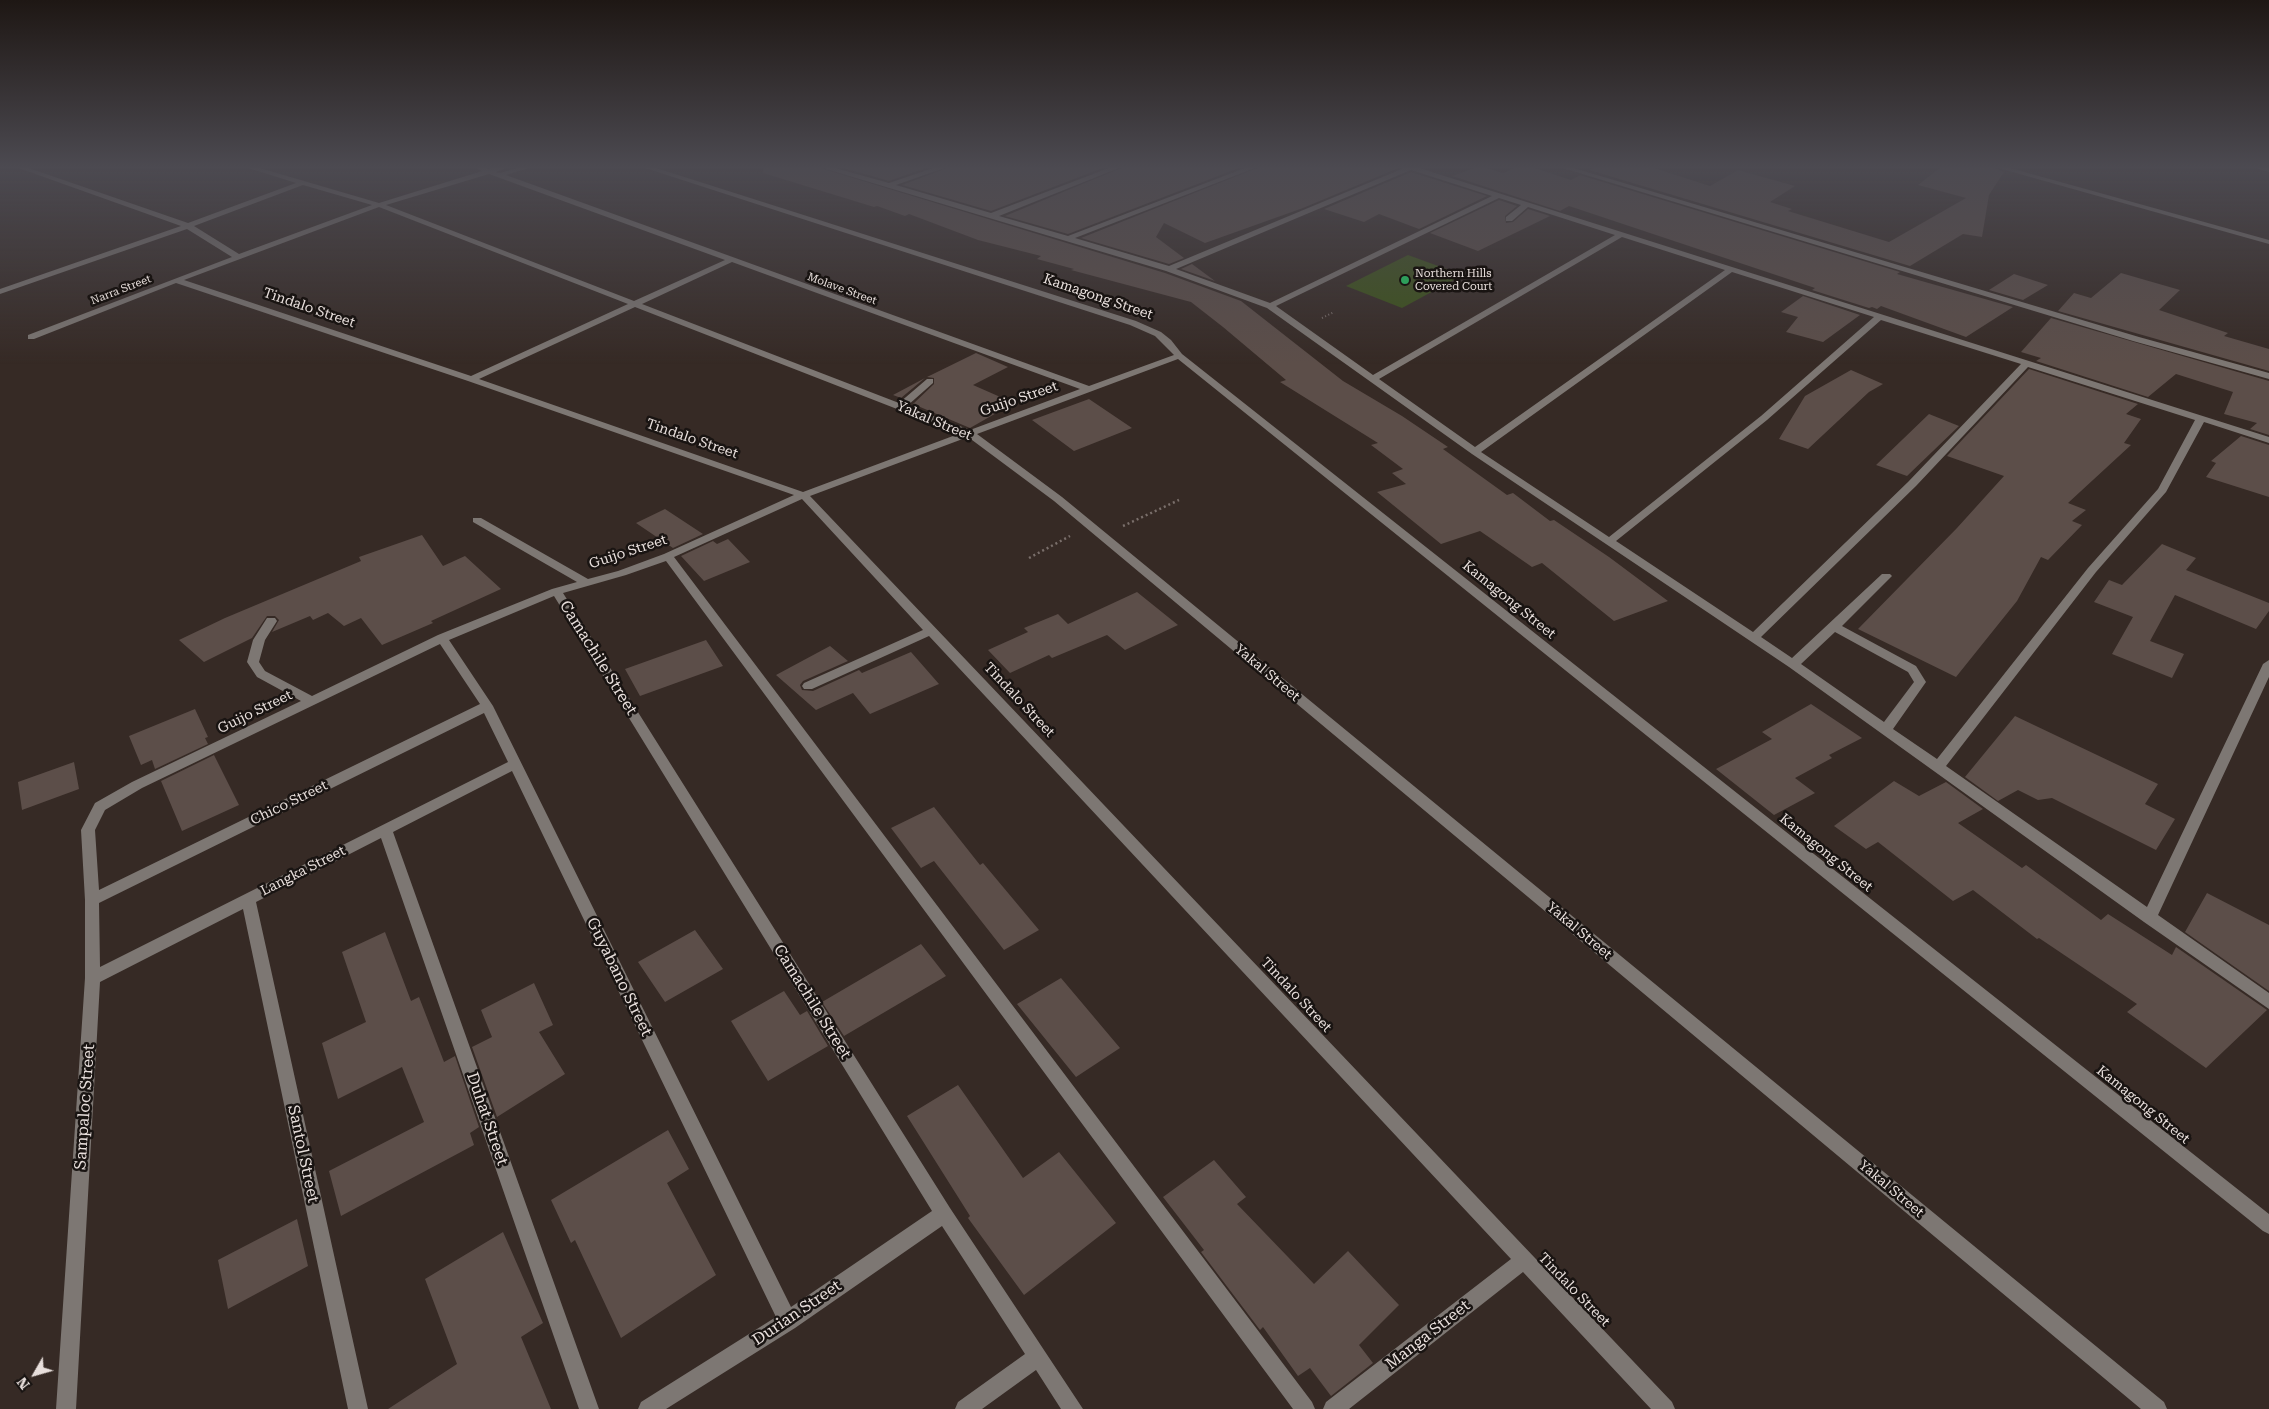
<!DOCTYPE html>
<html>
<head>
<meta charset="utf-8">
<style>
  body { margin:0 }
  #map { position:relative; width:2269px; height:1409px; overflow:hidden; background:#362a25; font-family:"Roboto Serif",serif }
  canvas { display:block }
  .north { position:absolute; left:10px; top:1349px; width:50px; height:50px; -webkit-text-stroke:4px #191412; paint-order:stroke; rotate:232deg; font-size:14px; font-weight:700; line-height:20px; text-align:center; color:#e8dfdc }
  .north::after { content:''; display:block; margin:auto; width:18px; height:22px; background:#e8dfdc; clip-path:polygon(50% 0,100% 100%,50% 72%,0 100%) }
</style>
</head>
<body>
<div id="map">
<canvas width="2269" height="1409"></canvas>
<div class="north">N</div>
</div>
<script>
const ctx = document.querySelector('canvas').getContext('2d');
ctx.lineJoin = 'round';
function fillPath(path, color) { ctx.fillStyle = color; ctx.fill(path, 'evenodd'); }
const toPath = rows => new Path2D(rows.map(r => 'M' + r).join(''));
function trace(path, color, width, dash) { ctx.strokeStyle = color; ctx.lineWidth = width; ctx.lineCap = dash ? 'butt' : 'round'; ctx.setLineDash(dash || []); ctx.stroke(path); }
function write(font, color, halo, rows, align = 'center') {
  ctx.font = font + ' "Roboto Serif",serif'; ctx.lineWidth = 5; ctx.setLineDash([]); ctx.textBaseline = 'middle'; ctx.strokeStyle = halo; ctx.fillStyle = color; for (const [text, x, y, turn = 0] of rows) {
    ctx.save(); ctx.translate(x, y); ctx.rotate((+turn || 0) * Math.PI / 180); ctx.textAlign = isNaN(turn) ? turn : align; if (halo) ctx.strokeText(text, 0, 0); ctx.fillText(text, 0, 0); ctx.restore();
  }
}
const green = toPath([
  [1408,255,1463,275,1402,308,1346,286]
]);
const building = toPath([
  [764,166,814,166,1165,273,1241,301,1343,381,1402,416,1448,447,1443,449,1507,495,1513,493,1550,521,1554,520,1609,557,1668,601,1614,621,1542,563,1532,567,1480,531,1441,544,1377,492,1406,484,1392,473,1403,469,1371,445,1378,443,1280,382,1286,380,1223,327,1191,302,1071,270,1074,269,1037,259,1041,256,978,240,909,214,905,216,877,206,874,207,763,173],
  [836,166,932,166,889,181],
  [952,166,1108,166,991,211,902,185],
  [1126,166,1244,166,1068,234,1005,216],
  [1262,166,1401,167,1303,208,1205,243,1164,223,1156,237,1184,258,1169,264,1081,238],
  [1480,166,1503,173,1520,166,1529,166,1571,180,1580,175,1900,272,1897,274,2013,307,1966,337,1881,306,1877,309,1872,307,1869,308,1812,290,1815,288,1569,206,1560,211,1452,176],
  [1596,166,1648,166,1710,186,1738,170,1795,186,1770,202,1792,209,1788,211,1889,242,1966,198,1918,185,1942,166,1989,166,2004,172,1989,195,1982,237,1963,234,1910,266,1589,170],
  [1411,172,1487,196,1419,229,1379,214,1364,222,1324,209],
  [1499,200,1517,206,1505,216,1506,223,1513,222,1528,209,1550,216,1478,251,1430,233],
  [1192,264,1215,281,1181,269],
  [2121,273,2180,290,2159,310,2228,333,2224,336,2269,349,2269,371,2058,311,2074,293,2091,298],
  [2014,274,2048,285,2023,300,1989,290],
  [1803,296,1860,315,1823,342,1786,332,1798,317,1781,312],
  [2051,318,2269,381,2269,435,2250,429,2257,423,2224,414,2233,392,2176,374,2148,397,2036,361,2041,358,2021,352],
  [976,353,1008,367,973,385,1014,403,970,428,913,404,934,384,934,378,927,377],
  [2029,369,2138,404,2126,414,2141,419,2124,443,2131,445,2068,503,2086,510,2072,521,2082,525,2048,560,2041,557,2017,601,1956,677,1858,629,1957,528,2004,476,1947,456],
  [1851,370,1883,384,1869,392,1808,449,1779,439,1805,396],
  [925,378,901,398,893,395],
  [1089,399,1132,428,1074,451,1032,420],
  [1929,414,1959,426,1907,476,1876,465],
  [2241,436,2269,445,2269,497,2206,477,2216,463,2211,461],
  [665,509,703,534,673,548,636,523],
  [422,535,443,566,465,556,501,589,431,621,433,623,382,645,361,618,344,626,328,613,313,620,310,616,272,632,279,620,275,616,267,616,252,638,204,662,179,640,225,618,361,561,359,557],
  [728,539,750,562,704,581,681,556,713,541,717,544],
  [2162,544,2196,558,2186,570,2269,603,2269,611,2256,629,2175,595,2150,641,2184,654,2172,678,2112,654,2133,617,2094,602,2109,580,2122,585],
  [1137,592,1178,625,1125,650,1107,635,1052,658,1049,655,1010,673,988,650,1028,632,1024,628,1058,614,1068,624],
  [706,640,723,666,640,696,625,669],
  [830,646,848,661,803,681,800,685,802,690,813,691,859,670,862,673,911,652,939,684,870,714,853,693,816,710,776,675],
  [1811,704,1862,738,1829,755,1832,758,1795,778,1815,793,1774,815,1716,769,1772,739,1762,732],
  [195,709,208,737,205,738,208,744,155,769,152,760,141,765,129,736],
  [2015,716,2158,784,2145,804,2175,819,2156,850,2052,798,2038,800,2018,790,1998,801,1965,777],
  [214,755,239,805,182,831,161,781],
  [74,762,79,789,22,810,18,782],
  [1894,781,1919,796,1946,782,1983,809,1958,823,2022,868,2026,865,2101,920,2108,914,2172,955,2176,947,2267,1010,2206,1068,2127,1012,2137,1004,2039,938,2037,939,1973,890,1953,901,1878,842,1866,849,1834,826],
  [934,807,980,865,983,863,1039,930,1004,950,934,861,921,868,891,828],
  [2207,893,2269,925,2269,991,2185,932],
  [695,930,723,969,665,1002,638,962],
  [385,932,411,1001,419,997,444,1062,455,1056,479,1127,470,1133,474,1145,341,1216,329,1171,424,1122,402,1067,338,1099,322,1043,366,1022,342,952],
  [921,944,946,976,844,1036,822,1002],
  [1061,978,1120,1048,1076,1077,1017,1004],
  [534,983,553,1025,539,1032,565,1074,497,1117,472,1047,492,1037,481,1010],
  [784,991,800,1015,807,1011,828,1046,768,1081,731,1021],
  [958,1085,1023,1178,1059,1152,1116,1223,1024,1295,968,1218,970,1216,907,1116],
  [668,1130,689,1169,667,1183,716,1275,621,1338,575,1240,571,1243,551,1200],
  [1214,1160,1246,1197,1237,1204,1314,1284,1348,1251,1399,1305,1359,1345,1373,1363,1331,1396,1310,1368,1298,1376,1263,1327,1260,1330,1201,1252,1204,1250,1163,1197],
  [297,1219,308,1266,228,1309,218,1260],
  [503,1232,543,1323,521,1337,551,1409,388,1409,457,1364,425,1279]
]);
const pathFar1 = toPath([
  [1322,318,1334,312]
]);
const path = toPath([
  [1123,526,1179,500],
  [1029,558,1070,536]
]);
const minor = toPath([
  [13,166,23,166,188,223,296,183,242,166,253,166,379,203,482,171,471,166,481,166,489,169,499,166,510,166,496,172,500,173,524,166,535,166,506,175,1089,386,1174,355,1155,336,1130,325,639,166,650,166,1136,321,1161,332,1171,340,1182,354,2269,1214,2269,1234,2263,1231,1178,359,977,434,1062,497,2164,1402,2167,1409,2141,1409,1054,501,968,437,810,496,1672,1402,1675,1409,1651,1409,1523,1272,1349,1409,1323,1409,1326,1402,1511,1259,929,636,812,689,804,689,802,686,804,683,923,630,802,499,674,557,1312,1402,1315,1409,1293,1409,666,561,626,575,563,593,950,1208,1083,1409,1061,1409,1036,1370,982,1409,955,1409,958,1402,1025,1354,942,1226,795,1328,666,1409,638,1409,641,1402,776,1317,512,771,393,832,599,1409,579,1409,381,838,256,902,368,1409,348,1409,243,909,100,982,76,1409,56,1409,85,978,85,900,81,830,95,803,132,782,301,701,257,677,247,662,253,640,267,618,275,618,277,621,265,640,259,662,265,671,312,696,438,635,552,589,577,582,473,522,473,518,481,518,588,579,618,571,664,554,794,495,468,381,176,283,34,339,28,339,28,335,232,257,187,229,0,294,0,289,181,226,13,166],
  [489,174,725,260,634,301,386,205,489,174],
  [303,185,372,205,239,254,194,226,303,185],
  [379,207,628,304,471,376,184,280,379,207],
  [732,262,1080,389,970,430,907,406,933,383,933,379,927,379,899,403,642,304,732,262],
  [635,307,897,409,961,433,803,492,479,379,635,307],
  [554,596,932,1211,791,1307,493,706,449,640,554,596],
  [440,644,480,704,99,890,95,830,105,810,142,788,440,644],
  [484,713,508,762,100,967,99,903,484,713],
  [816,166,828,166,889,183,939,166,950,166,896,185,991,213,1114,166,1124,166,999,216,1068,236,1250,166,1260,166,1075,238,1169,266,1404,168,1402,166,1413,166,2269,437,2269,443,2204,422,2166,492,2096,572,1946,766,2147,907,2263,664,2269,660,2269,677,2158,915,2269,993,2269,1009,2144,922,1789,667,1472,454,1267,308,1166,271,816,166],
  [1411,170,1492,196,1270,303,1176,269,1411,170],
  [1499,198,1521,205,1506,217,1506,221,1512,221,1528,207,1615,235,1373,375,1276,306,1499,198],
  [1622,237,1725,270,1475,447,1379,379,1622,237],
  [1732,272,1874,317,1761,416,1609,537,1481,452,1732,272],
  [1881,320,2021,364,1908,482,1753,632,1616,541,1767,420,1881,320],
  [2028,367,2195,420,2158,489,2088,568,1937,759,1893,729,1926,682,1916,666,1842,626,1892,576,1890,574,1882,574,1792,658,1761,637,1916,486,2028,367],
  [1835,632,1908,672,1914,682,1884,722,1801,664,1835,632],
  [1556,166,1567,166,2139,337,2269,373,2269,379,2133,341,1556,166],
  [1991,166,2003,166,2269,240,2269,244,1991,166],
  [2251,166,2269,168,2269,172,2252,167,2251,166]
]);
const markers = [
  [1405,280,5,"#2e9e5b"]
];
const farPoinames = [
  ["Northern Hills",1415,274],
  ["Covered Court",1415,287]
];
const farStreetnames = [
  ["Molave Street",842,289,20],
  ["Narra Street",121,290,-21]
];
const streetNames = [
  ["Kamagong Street",1098,297,19],
  ["Tindalo Street",309,308,19],
  ["Guijo Street",1019,399,-19],
  ["Yakal Street",934,421,23],
  ["Tindalo Street",692,439,19],
  ["Guijo Street",628,552,-18],
  ["Kamagong Street",1509,600,39],
  ["Yakal Street",1267,673,40],
  ["Tindalo Street",1019,700,47],
  ["Guijo Street",255,712,-26],
  ["Chico Street",289,803,-26],
  ["Kamagong Street",1826,853,39],
  ["Langka Street",303,871,-27],
  ["Yakal Street",1579,931,40],
  ["Tindalo Street",1296,995,47],
  ["Kamagong Street",2143,1105,39],
  ["Yakal Street",1891,1189,40],
  ["Tindalo Street",1574,1290,46]
];
const nearStreetnames = [
  ["Camachile Street",598,658,58],
  ["Guyabano Street",619,977,64],
  ["Camachile Street",812,1002,58],
  ["Sampaloc Street",85,1107,-86],
  ["Duhat Street",487,1119,71],
  ["Santol Street",303,1154,78],
  ["Durian Street",797,1313,-34],
  ["Manga Street",1428,1335,-38]
];
fillPath(green, '#3c5318');
fillPath(building, '#5c4e49');
trace(pathFar1, '#7a6f6b', 2, [1, 2.5]);
trace(path, '#7a6f6b', 2.5, [2, 3]);
fillPath(minor, '#7d7773');
const sky = ctx.createLinearGradient(0, 0, 0, 364);
sky.addColorStop(0, '#1e1714');
sky.addColorStop(0.46, '#4c4a51');
sky.addColorStop(1, '#4c4a5100');
ctx.fillStyle = sky;
ctx.fillRect(0, 0, 2269, 364);
for (const [x, y, r, color] of markers) { const dot = new Path2D(); dot.arc(x, y, r, 0, 2 * Math.PI); ctx.fillStyle = color; ctx.fill(dot); trace(dot, '#191412', 2); }
write('11px', '#e8dfdc', '#191412', farPoinames, 'left');
write('11px', '#e8dfdc', '#191412', farStreetnames);
write('14px', '#e8dfdc', '#191412', streetNames);
write('16px', '#e8dfdc', '#191412', nearStreetnames);
</script>
</body>
</html>
